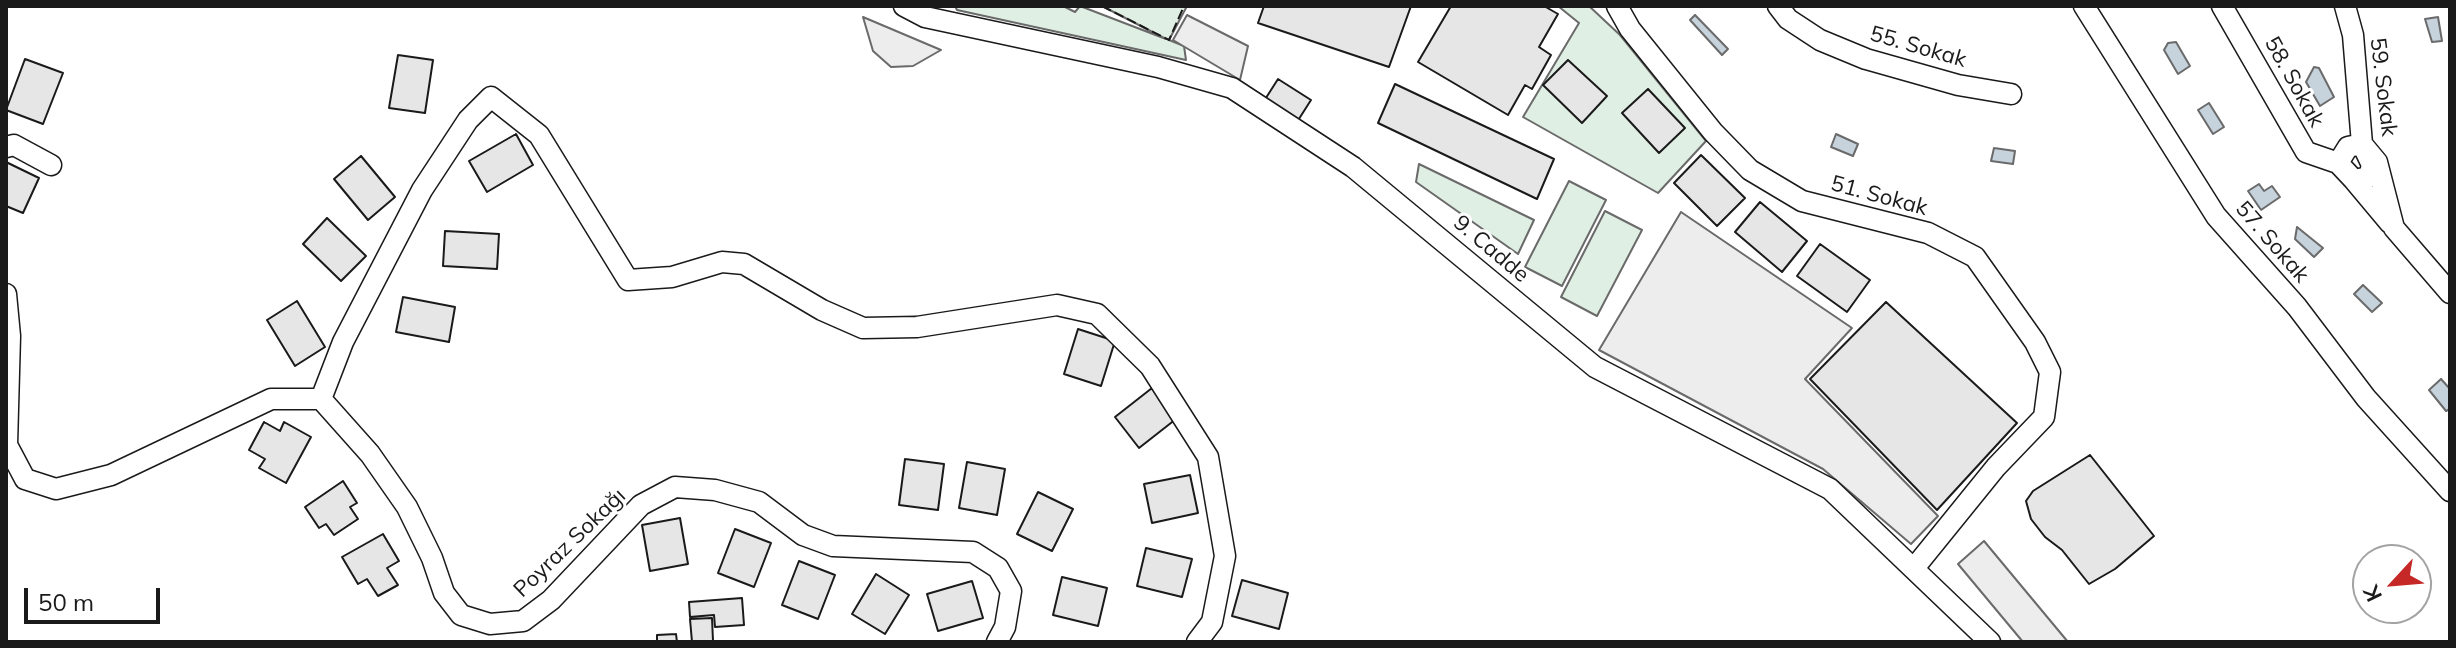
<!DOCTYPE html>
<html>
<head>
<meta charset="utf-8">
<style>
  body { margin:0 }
  #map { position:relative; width:2456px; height:648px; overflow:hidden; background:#fff; font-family:Mulish,sans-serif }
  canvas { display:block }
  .frame { position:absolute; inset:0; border:8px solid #1a1a1a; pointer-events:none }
  .north { position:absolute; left:2352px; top:544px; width:80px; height:80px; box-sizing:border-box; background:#fff; border:2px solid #a3a3a3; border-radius:50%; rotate:244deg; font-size:22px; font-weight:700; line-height:32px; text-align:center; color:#1a1a1a }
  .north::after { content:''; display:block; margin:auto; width:28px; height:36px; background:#c62828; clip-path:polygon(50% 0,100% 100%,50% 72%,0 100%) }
  .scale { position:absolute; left:24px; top:588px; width:136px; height:36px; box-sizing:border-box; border:4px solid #1a1a1a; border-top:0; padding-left:10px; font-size:24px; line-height:28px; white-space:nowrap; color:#1a1a1a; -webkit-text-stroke:6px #fff; paint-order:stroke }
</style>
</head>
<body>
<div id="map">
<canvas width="2456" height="648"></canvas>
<div class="frame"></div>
<div class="north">K</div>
<div class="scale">50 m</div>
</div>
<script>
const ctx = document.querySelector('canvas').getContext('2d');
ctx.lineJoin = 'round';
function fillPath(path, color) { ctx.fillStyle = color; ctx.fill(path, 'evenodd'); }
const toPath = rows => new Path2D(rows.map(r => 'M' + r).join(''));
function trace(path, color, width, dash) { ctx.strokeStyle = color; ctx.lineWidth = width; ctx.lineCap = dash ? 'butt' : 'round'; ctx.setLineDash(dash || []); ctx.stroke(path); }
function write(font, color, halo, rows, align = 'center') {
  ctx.font = font + ' Mulish,sans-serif'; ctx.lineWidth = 6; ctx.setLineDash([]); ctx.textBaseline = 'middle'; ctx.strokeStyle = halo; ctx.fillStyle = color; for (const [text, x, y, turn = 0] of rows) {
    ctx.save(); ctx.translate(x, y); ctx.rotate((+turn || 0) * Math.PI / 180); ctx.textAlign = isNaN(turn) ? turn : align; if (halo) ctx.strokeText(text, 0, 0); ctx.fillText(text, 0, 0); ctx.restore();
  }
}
const green = toPath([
  [955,6,1063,6,1075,12,1080,6,1166,39,1102,6,1187,6,1169,40,1184,46,1186,60,957,10,955,6],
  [1558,6,1589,6,1620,35,1706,141,1658,193,1523,117,1579,23,1558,6],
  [1419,164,1534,220,1518,254,1416,182,1419,164],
  [1569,181,1606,200,1562,286,1525,267,1569,181],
  [1605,211,1642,230,1597,316,1561,297,1605,211]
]);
const parking = toPath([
  [1187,15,1248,46,1240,80,1173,40,1187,15],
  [863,17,941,50,913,66,891,67,873,51,863,17],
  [1681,212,1852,328,1805,379,1938,516,1911,544,1823,469,1599,350,1681,212],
  [1984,541,2068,642,2023,642,1958,564,1984,541]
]);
const water = toPath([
  [1695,15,1728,49,1722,55,1690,20,1695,15],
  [2438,17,2442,41,2432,42,2425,19,2438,17],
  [2176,42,2190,66,2178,74,2164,50,2168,43,2176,42],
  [2314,67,2319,68,2334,97,2320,106,2306,82,2314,67],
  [2209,103,2224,127,2213,134,2198,110,2209,103],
  [1836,134,1858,144,1853,156,1831,147,1836,134],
  [1994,148,2015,151,2013,164,1991,161,1994,148],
  [2259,184,2264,191,2272,186,2280,197,2261,210,2248,191,2259,184],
  [2297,227,2323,248,2314,257,2295,239,2297,227],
  [2363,285,2382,303,2372,312,2354,294,2363,285],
  [2441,379,2450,389,2450,409,2446,411,2429,390,2441,379]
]);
const building = toPath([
  [1264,6,1411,6,1389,67,1258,23,1264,6],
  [1451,6,1544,6,1558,14,1539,47,1551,55,1532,89,1525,85,1508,115,1418,62,1451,6],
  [398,55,433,60,425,113,389,108,398,55],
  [25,59,63,73,43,124,6,110,25,59],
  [1568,60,1607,96,1582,123,1543,85,1568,60],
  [1278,79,1311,100,1297,122,1264,101,1278,79],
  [1395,84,1554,159,1537,199,1378,123,1395,84],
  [1648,89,1685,128,1659,153,1622,113,1648,89],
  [516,134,533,165,487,192,469,161,516,134],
  [1701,155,1745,198,1717,226,1674,183,1701,155],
  [361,156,395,197,368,220,334,179,361,156],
  [6,162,39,178,23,213,6,206,6,162],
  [1760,202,1807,241,1782,272,1735,232,1760,202],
  [327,218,366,256,341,281,303,244,327,218],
  [445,231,499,234,497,269,443,266,445,231],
  [1820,244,1870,280,1847,312,1797,276,1820,244],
  [403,297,455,307,449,342,396,332,403,297],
  [297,301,325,347,295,366,267,320,297,301],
  [1886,302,2017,423,1937,510,1810,379,1886,302],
  [1078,329,1115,341,1101,386,1064,374,1078,329],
  [1152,388,1176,419,1139,448,1115,417,1152,388],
  [264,422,280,431,284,422,311,437,286,483,259,468,265,459,249,450,264,422],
  [2090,455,2154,536,2115,569,2089,584,2062,550,2045,537,2031,519,2026,501,2033,491,2090,455],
  [905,459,944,464,938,510,899,505,905,459],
  [967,462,1005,469,997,515,959,508,967,462],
  [1190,475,1198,513,1152,523,1144,484,1190,475],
  [343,481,357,503,350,507,358,519,334,535,326,524,319,528,305,507,343,481],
  [1038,492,1073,509,1052,551,1017,534,1038,492],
  [680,518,688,564,650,571,642,525,680,518],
  [735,529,771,543,754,587,718,573,735,529],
  [383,534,399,561,387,568,398,585,378,596,367,579,358,584,342,557,383,534],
  [1146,548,1192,559,1182,597,1137,586,1146,548],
  [799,561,835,575,818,619,782,605,799,561],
  [876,574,909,595,885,634,852,614,876,574],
  [1062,577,1107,588,1098,626,1053,615,1062,577],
  [1242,580,1288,593,1279,629,1232,616,1242,580],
  [972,581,983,618,938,631,927,594,972,581],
  [742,598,744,625,715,627,714,615,690,617,689,602,742,598],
  [712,618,713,641,728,642,692,642,690,619,712,618],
  [676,634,677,642,657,642,657,635,676,634]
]);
const minor = toPath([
  [904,6,925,17,1158,67,1232,88,1353,167,1595,367,1830,489,1990,642],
  [1617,6,1630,29,1713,132,1750,170,1802,201,1928,233,1975,257,2035,342,2050,372,2044,417,1996,467,1915,567],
  [1778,6,1788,19,1820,40,1866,59,1958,85,2011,94],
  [2084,6,2216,216,2297,307,2366,398,2450,491],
  [2222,6,2306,152,2338,163],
  [2345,6,2353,35,2362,144,2377,162,2394,228,2450,293],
  [2362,144,2372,165,2369,177,2354,180,2338,163,2348,147,2362,144],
  [6,147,14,145,51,165],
  [2354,180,2390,223],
  [6,294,10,336,7,445,25,479,56,489,111,475,271,399,321,399,370,454,407,507,432,558,444,593,461,615,490,624,523,621,551,600,641,505,675,487,715,490,759,502,803,535,833,546,973,552,998,568,1011,591,1005,627,997,642],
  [321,399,343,342,422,190,468,120,491,97,539,135,628,280,672,277,722,262,744,264,822,310,863,328,917,327,1057,305,1097,314,1150,366,1208,457,1225,556,1212,622,1197,642]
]);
const fence = toPath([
  [1102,6,1169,40,1184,6]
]);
const streetNames = [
  ["55. Sokak",1918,47,16],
  ["58. Sokak",2294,82,61],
  ["59. Sokak",2383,87,83],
  ["51. Sokak",1879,196,15],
  ["57. Sokak",2272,242,49],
  ["9. Cadde",1491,249,40],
  ["Poyraz Sokağı",570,543,-44]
];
fillPath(green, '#e0efe3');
trace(green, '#6a6a6a', 2);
fillPath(parking, '#ededed');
trace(parking, '#6a6a6a', 2);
fillPath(water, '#c6d2dc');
trace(water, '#6a6a6a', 2);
fillPath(building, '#e6e6e6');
trace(building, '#1a1a1a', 2);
trace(minor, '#1a1a1a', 23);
trace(minor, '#fff', 20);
trace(fence, '#1a1a1a', 2, [10, 4]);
write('22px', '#1a1a1a', '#fff', streetNames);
</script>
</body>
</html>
